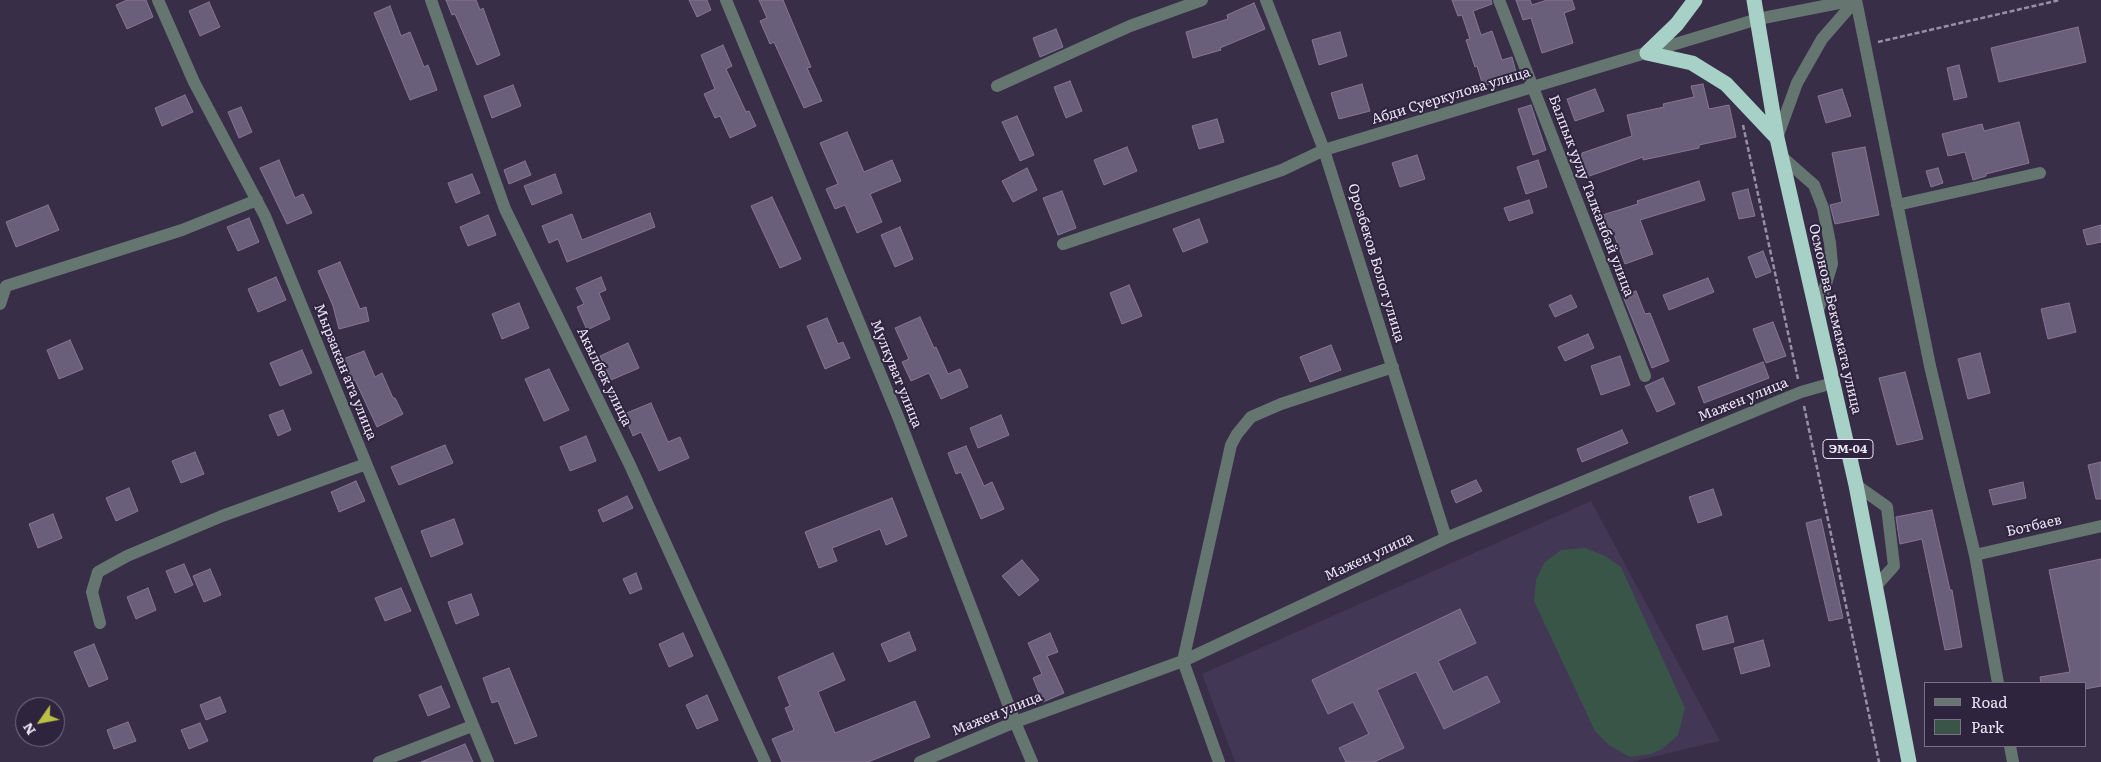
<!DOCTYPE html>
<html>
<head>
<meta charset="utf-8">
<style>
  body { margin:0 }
  #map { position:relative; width:2101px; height:762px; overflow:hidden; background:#392e48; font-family:Literata,serif }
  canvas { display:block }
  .legend { position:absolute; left:1924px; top:682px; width:162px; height:65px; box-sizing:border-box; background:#2e243d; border:1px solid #7a7187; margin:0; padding:6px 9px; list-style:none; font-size:15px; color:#ebe5f6 }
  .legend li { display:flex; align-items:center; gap:10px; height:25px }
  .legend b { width:25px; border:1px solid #7a7187 }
  .north { position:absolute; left:15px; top:697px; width:50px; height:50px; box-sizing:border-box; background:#2e243d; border:1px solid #7a7187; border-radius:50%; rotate:237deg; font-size:14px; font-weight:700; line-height:20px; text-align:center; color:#ebe5f6 }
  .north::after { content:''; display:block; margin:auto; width:18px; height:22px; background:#bbc044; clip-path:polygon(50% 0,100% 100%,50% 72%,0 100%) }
</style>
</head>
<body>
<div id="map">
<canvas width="2101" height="762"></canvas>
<ul class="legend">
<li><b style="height:6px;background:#657671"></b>Road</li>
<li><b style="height:14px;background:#395548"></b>Park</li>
</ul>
<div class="north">N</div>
</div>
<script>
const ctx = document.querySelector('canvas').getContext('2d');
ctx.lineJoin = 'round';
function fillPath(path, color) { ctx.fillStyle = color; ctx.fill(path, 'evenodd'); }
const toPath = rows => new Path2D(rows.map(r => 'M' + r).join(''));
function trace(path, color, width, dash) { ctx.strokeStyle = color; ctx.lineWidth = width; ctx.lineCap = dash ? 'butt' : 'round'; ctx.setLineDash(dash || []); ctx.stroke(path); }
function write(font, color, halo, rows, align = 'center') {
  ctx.font = font + ' Literata,serif'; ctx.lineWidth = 4; ctx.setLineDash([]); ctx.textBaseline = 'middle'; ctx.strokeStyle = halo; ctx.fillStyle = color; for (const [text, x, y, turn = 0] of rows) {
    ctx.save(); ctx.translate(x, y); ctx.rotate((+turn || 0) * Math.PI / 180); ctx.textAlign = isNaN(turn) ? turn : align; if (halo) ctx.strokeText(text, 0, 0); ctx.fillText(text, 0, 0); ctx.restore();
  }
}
const built = toPath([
  [1591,501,1720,741,1631,762,1235,762,1202,674]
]);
const green = toPath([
  [1585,548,1605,556,1621,567,1685,708,1678,735,1662,749,1651,754,1630,757,1609,745,1595,731,1534,601,1536,580,1544,563,1561,550]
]);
const building = toPath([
  [127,0,146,0,153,17,127,29,116,5,127,0],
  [446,0,476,0,480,10,483,8,500,55,477,65,455,14,452,15,446,0],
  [689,0,707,0,711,10,697,17,689,0],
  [759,0,783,0,811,67,807,68,822,101,804,108,774,42,770,44,760,21,767,18,759,0],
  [1452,0,1491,0,1492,4,1473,11,1481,35,1492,31,1502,60,1512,57,1517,76,1483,86,1477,66,1475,67,1466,40,1470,39,1462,15,1458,16,1452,0],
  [1516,0,1530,0,1532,5,1547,0,1572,0,1575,9,1564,13,1573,43,1542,53,1531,18,1523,20,1516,0],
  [209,2,220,27,200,36,189,11,209,2],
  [1254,3,1265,29,1220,48,1221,50,1193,58,1186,32,1228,19,1227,15,1254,3],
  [390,6,401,36,410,32,424,67,428,65,437,90,410,100,374,13,390,6],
  [2078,27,2086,62,1999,82,1991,48,2078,27],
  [1056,29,1063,47,1040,57,1033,38,1056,29],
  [1340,32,1347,56,1319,65,1312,40,1340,32],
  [723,45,732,66,726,69,746,112,749,111,756,126,730,138,720,116,715,118,704,94,715,89,701,55,723,45],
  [1959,65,1967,97,1954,100,1947,68,1959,65],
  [1070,81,1082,111,1066,118,1054,87,1070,81],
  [1362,84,1370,111,1339,119,1331,93,1362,84],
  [1703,84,1709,109,1729,105,1736,137,1699,145,1699,148,1643,160,1643,157,1581,179,1574,158,1582,155,1582,153,1632,136,1627,115,1664,107,1663,104,1694,97,1691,86,1703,84],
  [513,85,521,106,492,118,484,96,513,85],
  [1595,89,1604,111,1575,121,1567,99,1595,89],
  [1842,89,1851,116,1826,123,1818,96,1842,89],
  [185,95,193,112,162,126,155,108,185,95],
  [1531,105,1546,150,1533,155,1518,109,1531,105],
  [241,107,252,132,239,138,228,112,241,107],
  [1017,116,1034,155,1020,161,1002,122,1017,116],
  [1217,119,1224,142,1199,149,1192,126,1217,119],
  [2019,122,2029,163,1986,174,1986,176,1973,180,1965,152,1948,156,1942,134,1982,124,1984,131,2019,122],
  [847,132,864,172,892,160,901,181,870,194,882,222,857,233,845,205,835,209,826,189,838,184,820,143,847,132],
  [1127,147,1137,171,1104,185,1094,160,1127,147],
  [1865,147,1879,215,1835,224,1830,205,1842,202,1832,153,1865,147],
  [1417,155,1425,179,1400,187,1392,163,1417,155],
  [279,160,295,198,303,194,312,213,287,224,260,168,279,160],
  [1538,160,1547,187,1526,194,1517,167,1538,160],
  [525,161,531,175,509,184,504,170,525,161],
  [1027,168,1037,190,1013,202,1002,181,1027,168],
  [1938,168,1943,183,1931,187,1926,171,1938,168],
  [472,174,480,193,456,203,448,183,472,174],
  [555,174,562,193,532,205,524,186,555,174],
  [1699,181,1705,200,1640,220,1653,254,1625,264,1612,229,1604,232,1599,216,1638,204,1637,201,1699,181],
  [1748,189,1755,216,1739,219,1732,193,1748,189],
  [1062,191,1076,228,1058,235,1043,198,1062,191],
  [772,197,801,259,780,268,751,206,772,197],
  [1529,200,1533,213,1509,221,1504,208,1529,200],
  [48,205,59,230,16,247,6,222,48,205],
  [650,213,655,227,567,262,558,239,549,243,542,226,572,214,582,240,650,213],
  [488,215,496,235,468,246,460,227,488,215],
  [249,218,259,242,238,251,227,227,249,218],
  [1199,219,1208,242,1183,252,1173,229,1199,219],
  [2101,225,2101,242,2087,245,2083,230,2101,225],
  [900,227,913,259,895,267,881,235,900,227],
  [1763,251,1771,272,1756,278,1748,257,1763,251],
  [340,262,360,309,366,307,369,321,339,329,333,306,318,271,340,262],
  [276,277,286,300,258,312,248,289,276,277],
  [601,277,606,290,599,293,610,319,587,330,577,307,584,304,576,288,601,277],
  [1708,278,1714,292,1669,310,1663,295,1708,278],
  [1129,285,1142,316,1122,324,1110,293,1129,285],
  [1636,291,1645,314,1650,313,1669,361,1652,368,1623,296,1636,291],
  [1571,295,1577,307,1555,317,1549,305,1571,295],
  [519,303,529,328,502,339,492,314,519,303],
  [2069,303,2076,332,2048,339,2041,309,2069,303],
  [920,317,934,348,936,347,948,374,960,369,968,387,941,399,929,373,911,381,902,362,909,359,895,328,920,317],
  [827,318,838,344,843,342,850,358,825,369,807,326,827,318],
  [1773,322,1786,356,1766,363,1753,329,1773,322],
  [1588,334,1594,348,1565,361,1558,347,1588,334],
  [70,340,83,369,59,379,47,350,70,340],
  [628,343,639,368,611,380,600,356,628,343],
  [1331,345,1341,370,1310,382,1300,357,1331,345],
  [302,350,312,373,280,386,270,363,302,350],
  [364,351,375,377,382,373,393,398,395,398,403,414,377,427,355,380,352,381,343,359,364,351],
  [1980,353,1990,393,1968,399,1958,359,1980,353],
  [1620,356,1630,385,1601,395,1591,366,1620,356],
  [1763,362,1769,378,1704,403,1698,387,1763,362],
  [549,369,569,410,544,421,525,379,549,369],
  [1905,372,1923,439,1897,445,1879,378,1905,372],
  [1663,378,1675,404,1657,412,1645,386,1663,378],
  [651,403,668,442,680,437,689,458,659,471,641,432,633,436,624,414,651,403],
  [283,410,291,430,278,436,269,415,283,410],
  [1001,415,1009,435,978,448,970,428,1001,415],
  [1622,430,1628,443,1582,462,1577,449,1622,430],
  [586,436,596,461,570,471,560,447,586,436],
  [445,445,453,463,399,485,391,467,445,445],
  [966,446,984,486,992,482,1004,509,981,519,961,472,956,474,948,453,966,446],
  [195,452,204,474,181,483,172,461,195,452],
  [2101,462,2101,499,2096,499,2088,465,2101,462],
  [1476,480,1482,491,1456,503,1451,491,1476,480],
  [356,481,365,501,339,512,331,492,356,481],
  [2023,482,2026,498,1993,505,1989,490,2023,482],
  [129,488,138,511,116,521,106,498,129,488],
  [1713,489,1722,515,1698,523,1689,497,1713,489],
  [627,496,633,508,603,522,598,510,627,496],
  [892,498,907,536,886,545,880,529,832,548,837,561,819,568,805,532,892,498],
  [1932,510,1950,590,1952,590,1962,647,1945,650,1922,539,1900,544,1896,517,1932,510],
  [53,514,62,538,38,548,29,524,53,514],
  [454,519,463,544,431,557,421,531,454,519],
  [1821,519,1843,618,1829,621,1806,523,1821,519],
  [2101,559,2101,686,2085,689,2085,683,2041,683,2040,677,2070,672,2049,570,2101,559],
  [1022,560,1039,580,1019,596,1002,576,1022,560],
  [184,564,193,585,175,593,166,571,184,564],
  [210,569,221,595,204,602,193,576,210,569],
  [636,573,642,589,630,594,623,579,636,573],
  [148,588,156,610,136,619,127,597,148,588],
  [401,588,411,611,385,621,375,598,401,588],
  [471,594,479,615,456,624,448,602,471,594],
  [1460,609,1476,643,1438,661,1453,692,1487,676,1500,702,1444,729,1416,672,1377,690,1404,748,1374,762,1346,762,1339,748,1369,734,1353,702,1328,714,1312,680,1460,609],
  [1727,616,1734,642,1703,650,1696,625,1727,616],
  [909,632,916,650,889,662,881,644,909,632],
  [683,633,693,656,669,667,659,644,683,633],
  [1050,633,1058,652,1047,656,1064,693,1043,702,1033,678,1042,674,1028,643,1050,633],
  [1763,640,1770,666,1741,674,1734,648,1763,640],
  [94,644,108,679,89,687,74,652,94,644],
  [833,653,845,680,818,692,835,733,915,701,930,737,868,762,782,762,772,739,794,730,785,708,790,706,778,677,833,653],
  [509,668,537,736,515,744,498,701,492,703,483,678,509,668],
  [441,686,450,707,428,716,419,695,441,686],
  [707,695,718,720,697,729,686,705,707,695],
  [220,697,226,712,206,720,200,705,220,697],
  [128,722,136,741,114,749,107,730,128,722],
  [200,723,208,741,189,749,181,730,200,723],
  [465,744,473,762,421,762,465,744]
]);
const path = toPath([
  [1878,42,2060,0],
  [1743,125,1798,379],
  [1804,406,1879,762]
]);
const minor = toPath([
  [158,0,194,82,265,216,488,762],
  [431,0,505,209,629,463,765,762],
  [726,0,899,419,1015,722,1032,762],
  [1266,0,1324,150,1446,538],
  [1499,0,1645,376],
  [1856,0,1930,366,1975,555,1998,683],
  [997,86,1130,26,1202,0],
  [1777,138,1797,83,1822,39,1856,0],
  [1781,156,1814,185,1823,208,1830,243,1832,264,1817,314],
  [1897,205,2040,173],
  [1063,244,1282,170,1324,150,1758,19,1854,0],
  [0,304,6,286,182,230,257,200],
  [1856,485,1887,507,1894,566,1876,586],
  [1975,555,2101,526],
  [100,623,92,592,98,572,127,556,222,516,366,464],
  [2010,746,2013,762],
  [379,762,472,726],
  [920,762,1015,722,1183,661,1446,538,1801,392,1833,383],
  [1219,762,1183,661,1231,445,1237,434,1251,417,1281,404,1393,367]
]);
const highway = toPath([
  [1754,0,1777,138,1856,485,1909,762],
  [1647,53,1692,63,1726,84,1777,138],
  [1647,53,1677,24,1695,0]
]);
const shields = [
  [1848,449,50]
];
const shieldNames = [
  ["ЭМ-04",1848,449]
];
const streetNames = [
  ["Абди Суеркулова улица",1451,96,-17],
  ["Балпык уулу Талканбай улица",1591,196,69],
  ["Орозбеков Болот улица",1376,263,73],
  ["Осмонова Бекмамата улица",1835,319,77],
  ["Мырзакан ата улица",345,372,68],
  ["Мулкуват улица",896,374,68],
  ["Акылбек улица",604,377,64],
  ["Мажен улица",1743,400,-22],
  ["Ботбаев",2034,526,-13],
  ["Мажен улица",1369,557,-25],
  ["Мажен улица",997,714,-22]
];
fillPath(built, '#433756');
fillPath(green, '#395548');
fillPath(building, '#6a5f7b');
trace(building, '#837795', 1);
trace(path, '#9890a5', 2.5, [5, 2.5]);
trace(minor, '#657671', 12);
trace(highway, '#a7d1c6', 15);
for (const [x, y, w] of shields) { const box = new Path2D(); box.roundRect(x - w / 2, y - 9.5, w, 19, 4); ctx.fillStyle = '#2e243d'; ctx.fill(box); trace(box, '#ebe5f6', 1); }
write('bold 12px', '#ebe5f6', null, shieldNames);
write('14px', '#ebe5f6', '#2e243d', streetNames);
</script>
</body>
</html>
